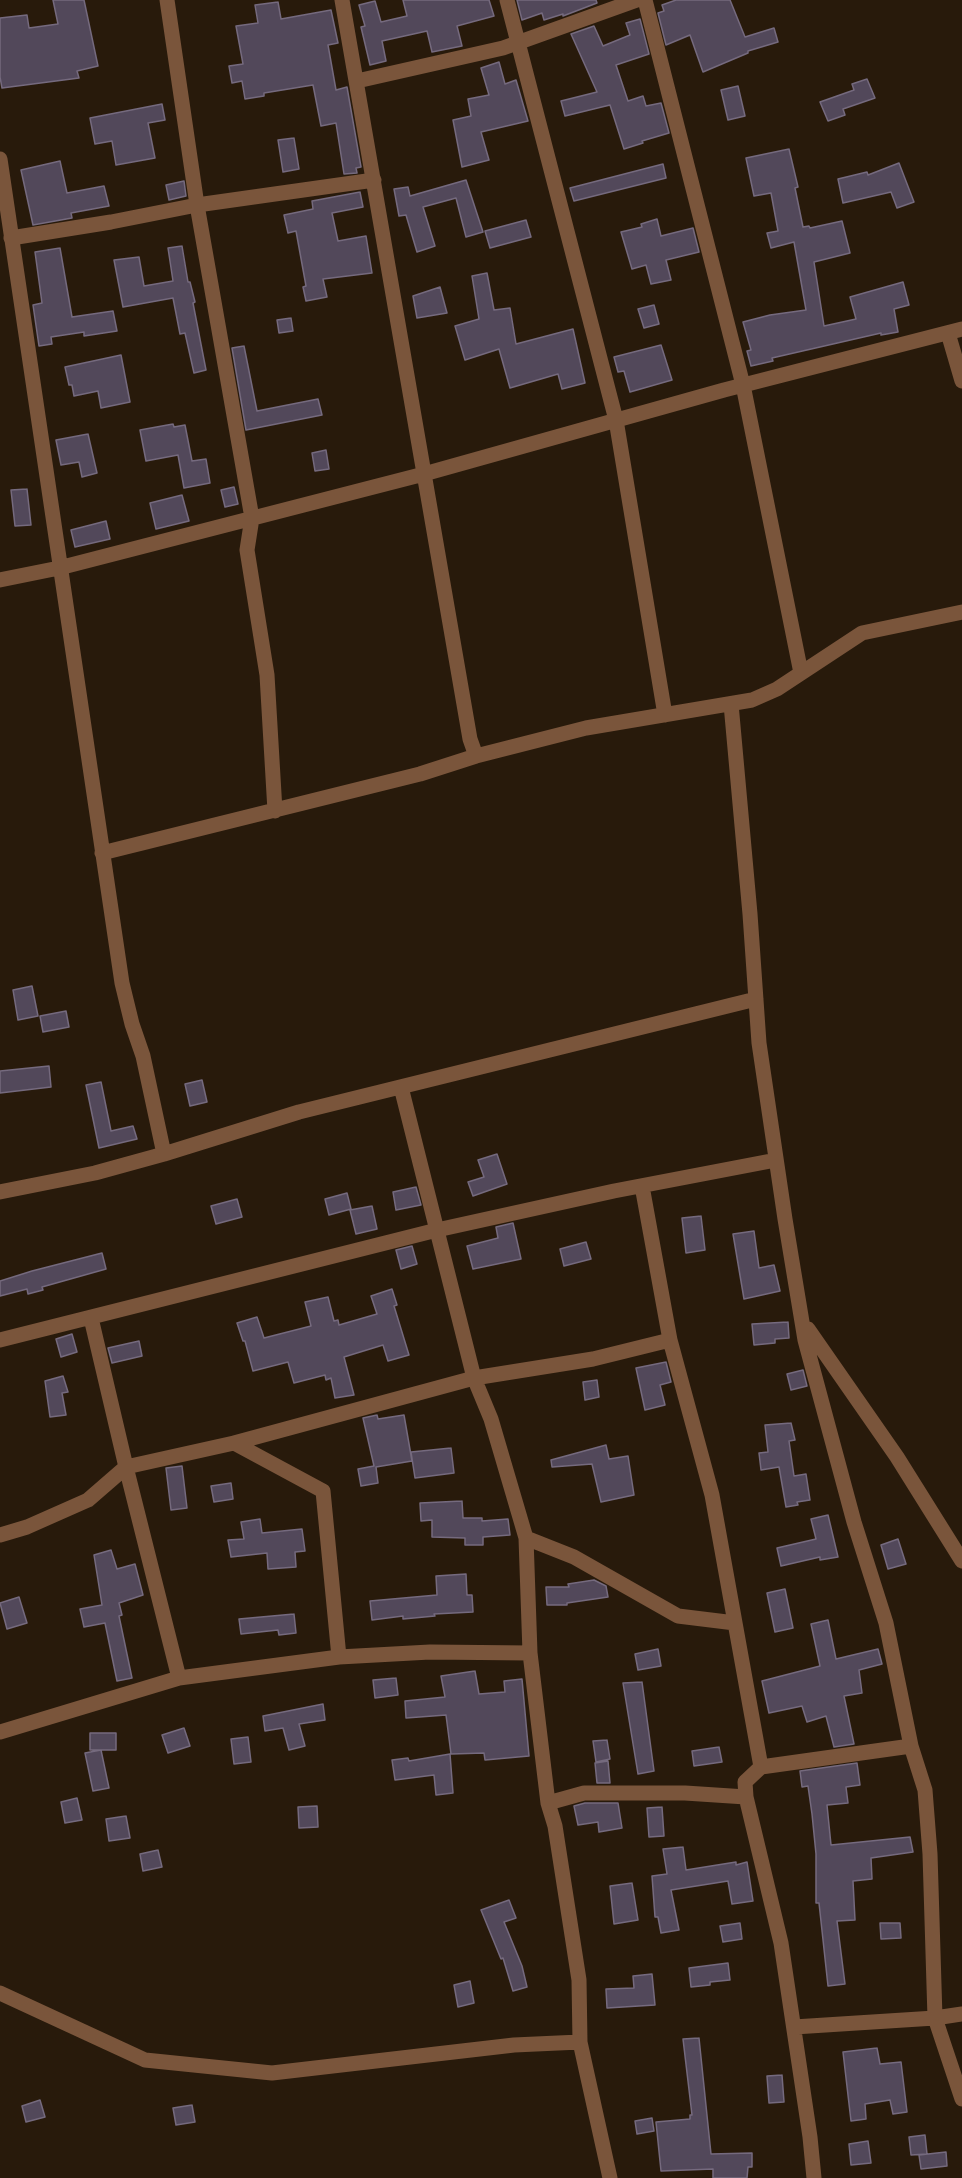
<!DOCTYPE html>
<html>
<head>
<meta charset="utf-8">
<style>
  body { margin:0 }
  canvas { display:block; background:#281a0b }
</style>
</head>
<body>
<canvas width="962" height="2178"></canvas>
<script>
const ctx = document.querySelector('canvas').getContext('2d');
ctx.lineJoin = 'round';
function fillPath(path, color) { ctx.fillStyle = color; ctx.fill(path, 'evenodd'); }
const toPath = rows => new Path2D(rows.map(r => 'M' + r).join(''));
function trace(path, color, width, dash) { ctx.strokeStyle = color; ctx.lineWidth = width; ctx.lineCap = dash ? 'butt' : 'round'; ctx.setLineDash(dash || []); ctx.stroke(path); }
const building = toPath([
  [53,0,84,0,98,66,77,71,79,78,2,88,0,77,0,18,27,15,29,28,58,24,53,0],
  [403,0,489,0,494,16,457,26,462,46,432,52,427,31,382,41,386,61,370,65,361,27,365,26,359,5,375,1,381,22,407,16,403,0],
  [517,0,596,0,597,3,563,16,563,14,544,20,542,13,522,20,517,0],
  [676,0,730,0,745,37,774,28,778,42,748,51,748,53,703,72,690,35,666,45,658,13,664,11,662,5,676,0],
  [278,2,281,19,331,10,338,43,328,45,336,90,347,87,361,167,356,168,357,173,344,174,336,123,321,126,313,85,264,93,264,96,245,99,242,81,232,83,229,66,243,64,236,26,258,23,255,5,278,2],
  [640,19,649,54,616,65,628,101,643,96,646,106,661,103,669,133,642,141,643,143,624,149,610,105,565,116,561,101,597,92,571,34,594,26,603,46,630,35,626,23,640,19],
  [499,62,505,84,516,80,528,121,481,132,489,160,462,167,453,120,471,116,468,99,489,95,481,68,499,62],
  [867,79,875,98,843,109,845,115,828,121,820,102,854,90,852,84,867,79],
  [738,86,745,116,728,120,721,90,738,86],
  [162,104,165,120,148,123,155,158,116,165,112,141,95,144,90,118,162,104],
  [294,138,299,169,283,172,278,140,294,138],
  [789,149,798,187,795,188,803,227,809,226,810,228,842,221,850,253,814,262,824,326,856,319,850,297,903,282,909,305,894,309,898,332,881,335,881,333,772,358,773,361,751,366,747,351,751,350,743,322,770,315,806,310,794,242,771,248,767,233,778,231,771,193,754,196,746,158,789,149],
  [60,161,67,193,104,186,109,206,71,213,72,218,33,225,21,170,60,161],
  [899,163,914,202,897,208,891,192,843,203,838,179,867,172,868,175,899,163],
  [663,164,666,178,574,201,570,188,663,164],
  [466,180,483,232,466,237,456,198,423,207,435,246,417,252,406,215,399,216,394,189,408,187,410,196,466,180],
  [184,181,186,196,169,200,166,185,184,181],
  [360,192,363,207,332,213,338,241,366,236,372,273,323,279,327,297,306,301,303,287,306,286,296,231,288,233,284,215,313,209,312,201,360,192],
  [657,219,661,236,693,228,699,252,666,260,671,280,651,284,646,265,632,269,621,232,642,227,641,224,657,219],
  [526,220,531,237,490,248,485,231,526,220],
  [182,246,188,282,190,282,195,302,193,303,206,370,194,373,185,333,180,334,173,298,123,307,114,260,139,257,144,286,173,281,168,248,182,246],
  [60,248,72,317,113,311,117,331,84,336,84,332,51,337,52,344,39,346,33,305,42,303,35,252,60,248],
  [487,273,494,310,510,308,516,344,573,329,585,383,562,389,558,374,510,388,499,349,465,360,455,326,479,319,472,276,487,273],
  [440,287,447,313,417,318,413,296,440,287],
  [654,305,659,324,644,328,638,309,654,305],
  [291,318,293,331,279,333,277,320,291,318],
  [661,345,672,380,630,392,624,371,618,372,614,357,661,345],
  [244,346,257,411,318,399,322,415,246,430,232,348,244,346],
  [121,355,130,402,101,408,98,391,74,396,72,385,69,385,65,367,121,355],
  [173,424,174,427,185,425,192,461,206,459,210,483,184,488,178,455,146,461,140,430,173,424],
  [88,434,97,473,82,477,79,462,61,465,56,440,88,434],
  [326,450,329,469,315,471,312,453,326,450],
  [234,487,238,504,225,507,221,490,234,487],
  [27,489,31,525,15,526,11,490,27,489],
  [182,495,189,521,156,529,150,503,182,495],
  [106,521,110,539,75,547,71,530,106,521],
  [32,986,38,1016,18,1020,13,990,32,986],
  [66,1011,69,1027,43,1032,40,1016,66,1011],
  [49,1066,51,1087,0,1093,0,1071,49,1066],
  [202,1080,207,1102,190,1106,185,1084,202,1080],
  [101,1082,111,1131,133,1126,137,1139,99,1148,86,1085,101,1082],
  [497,1154,507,1184,473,1196,468,1182,484,1177,478,1160,497,1154],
  [416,1187,421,1205,396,1210,393,1192,416,1187],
  [347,1193,351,1209,329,1215,325,1199,347,1193],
  [237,1199,242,1217,216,1224,211,1206,237,1199],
  [372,1206,377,1229,356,1234,350,1210,372,1206],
  [701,1216,705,1250,686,1253,682,1218,701,1216],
  [513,1223,521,1259,473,1269,467,1246,498,1238,496,1227,513,1223],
  [754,1231,759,1268,774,1265,780,1291,744,1299,733,1234,754,1231],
  [586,1242,591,1259,564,1266,560,1249,586,1242],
  [412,1246,417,1264,401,1269,396,1250,412,1246],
  [102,1253,106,1269,42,1287,43,1290,28,1294,27,1289,0,1296,0,1281,32,1271,102,1253],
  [392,1289,397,1305,394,1306,409,1355,388,1361,383,1345,344,1357,354,1395,335,1398,331,1378,326,1380,325,1375,294,1383,288,1362,253,1371,245,1341,243,1341,237,1323,257,1317,264,1338,311,1326,305,1302,328,1297,334,1321,338,1320,339,1325,377,1314,371,1296,392,1289],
  [788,1322,789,1338,775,1339,775,1343,754,1345,752,1324,788,1322],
  [72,1334,77,1352,61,1357,56,1339,72,1334],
  [139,1341,142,1356,112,1363,108,1348,139,1341],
  [666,1362,671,1382,660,1385,665,1405,645,1410,636,1368,666,1362],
  [803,1370,807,1386,791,1390,787,1374,803,1370],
  [63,1376,68,1392,62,1393,66,1415,50,1417,45,1381,63,1376],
  [597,1380,599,1397,585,1400,583,1382,597,1380],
  [377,1415,378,1419,404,1415,412,1461,376,1467,378,1483,361,1486,358,1469,374,1466,363,1418,377,1415],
  [791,1423,795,1440,789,1441,794,1476,806,1474,810,1500,797,1502,798,1505,786,1507,779,1467,761,1470,759,1453,768,1452,765,1425,791,1423],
  [606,1445,609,1459,628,1456,634,1495,601,1502,592,1464,552,1467,551,1460,606,1445],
  [451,1448,454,1473,415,1478,411,1452,451,1448],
  [182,1466,187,1508,171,1510,166,1468,182,1466],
  [231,1483,233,1499,214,1502,211,1486,231,1483],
  [462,1501,463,1518,482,1518,482,1521,508,1519,510,1535,483,1537,483,1545,465,1545,465,1538,432,1537,432,1520,421,1521,420,1503,462,1501],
  [828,1515,838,1557,820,1560,820,1557,781,1566,777,1548,816,1539,811,1519,828,1515],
  [260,1519,262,1533,302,1529,305,1551,295,1552,296,1567,268,1569,267,1553,231,1557,228,1540,244,1539,241,1522,260,1519],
  [898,1539,906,1564,888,1569,881,1545,898,1539],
  [111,1550,117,1569,135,1564,143,1595,119,1603,122,1615,119,1616,132,1678,117,1681,105,1623,84,1627,80,1609,102,1605,94,1555,111,1550],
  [466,1574,467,1595,472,1595,473,1612,434,1614,435,1616,403,1619,403,1616,372,1620,370,1601,437,1595,436,1576,466,1574],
  [594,1580,606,1586,608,1597,567,1603,567,1605,547,1605,546,1587,569,1587,568,1584,594,1580],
  [785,1589,793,1628,775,1632,767,1593,785,1589],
  [19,1597,27,1623,7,1629,0,1603,19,1597],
  [294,1614,296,1633,279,1635,278,1630,241,1634,239,1619,294,1614],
  [828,1620,836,1659,878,1649,882,1664,859,1670,862,1693,844,1696,854,1744,834,1747,826,1716,807,1722,802,1706,769,1713,762,1681,820,1666,811,1624,828,1620],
  [658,1649,661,1666,638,1670,635,1654,658,1649],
  [475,1671,479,1694,505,1692,504,1681,522,1679,529,1756,485,1760,484,1753,451,1754,446,1715,406,1718,405,1701,445,1697,441,1676,475,1671],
  [396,1678,398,1695,375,1698,373,1680,396,1678],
  [642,1682,654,1771,638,1774,623,1683,642,1682],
  [323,1704,325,1720,299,1724,305,1746,289,1750,283,1728,265,1731,263,1716,323,1704],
  [184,1728,190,1746,168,1753,162,1735,184,1728],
  [90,1733,116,1733,116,1750,90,1750,90,1733],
  [248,1737,251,1762,234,1764,231,1739,248,1737],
  [607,1740,610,1759,596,1762,593,1741,607,1740],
  [719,1747,722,1762,694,1766,692,1751,719,1747],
  [101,1750,109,1788,93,1791,85,1753,101,1750],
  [450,1754,453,1793,436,1795,434,1775,395,1780,392,1760,408,1758,409,1761,450,1754],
  [608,1761,610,1783,597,1783,595,1763,608,1761],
  [857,1763,860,1785,846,1787,848,1803,827,1805,831,1845,910,1837,913,1852,871,1858,872,1879,853,1881,855,1920,837,1921,845,1984,828,1986,819,1903,816,1903,816,1854,812,1814,808,1786,802,1787,800,1771,857,1763],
  [77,1798,82,1820,65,1823,61,1802,77,1798],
  [585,1803,618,1803,622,1828,599,1832,598,1822,578,1825,574,1806,585,1803],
  [317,1806,318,1827,299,1828,298,1807,317,1806],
  [662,1807,664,1836,649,1837,647,1808,662,1807],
  [126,1816,130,1838,109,1841,106,1819,126,1816],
  [683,1847,686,1870,736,1862,736,1865,747,1862,753,1901,732,1904,728,1881,671,1890,679,1930,661,1933,658,1917,655,1917,652,1876,667,1874,663,1849,683,1847],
  [158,1850,162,1867,143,1871,140,1854,158,1850],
  [632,1883,638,1920,614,1924,610,1886,632,1883],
  [509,1900,516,1918,504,1922,522,1966,527,1987,513,1991,503,1958,501,1959,481,1910,509,1900],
  [740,1923,742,1939,723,1942,720,1926,740,1923],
  [880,1923,900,1923,901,1938,881,1939,880,1923],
  [728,1963,730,1980,710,1982,710,1985,691,1987,689,1968,728,1963],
  [652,1974,655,2005,607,2008,606,1989,634,1988,633,1976,652,1974],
  [470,1981,474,2003,458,2007,454,1985,470,1981],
  [699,2038,711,2154,752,2153,752,2167,748,2167,747,2178,713,2178,713,2169,661,2171,656,2122,690,2119,690,2115,692,2115,683,2039,699,2038],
  [877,2048,880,2064,901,2062,907,2112,893,2114,890,2100,865,2104,866,2119,851,2121,843,2052,877,2048],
  [782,2075,784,2102,769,2103,767,2076,782,2075],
  [40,2100,45,2117,26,2122,22,2106,40,2100],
  [192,2105,195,2122,176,2125,173,2108,192,2105],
  [652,2118,654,2131,637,2134,635,2121,652,2118],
  [925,2135,927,2154,911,2155,909,2137,925,2135],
  [868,2141,871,2163,851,2165,849,2144,868,2141],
  [946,2152,947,2166,921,2169,919,2155,946,2152]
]);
const street = toPath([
  [167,0,197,205,252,518,247,550,267,675,275,811],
  [507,0,616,420,665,715],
  [645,0,743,385,801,673],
  [357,81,503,48,637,0],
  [0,159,122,983,132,1024,143,1056,164,1154,299,1112,756,999],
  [11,238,111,222,197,205,374,180],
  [948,333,962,381],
  [0,580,59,568,424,474,724,390,962,329],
  [731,704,750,914,759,1043,785,1219,805,1340,854,1522,886,1623,911,1746,925,1790,930,1854,935,2018,962,2099],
  [476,756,586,728,752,700,777,689,862,633,962,612],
  [102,853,420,774,476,756,470,739,342,0],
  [0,1192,95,1173,164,1154],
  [91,1318,126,1467,179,1678],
  [808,1329,897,1457,962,1561],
  [0,1340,437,1230,614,1191,776,1160],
  [234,1443,474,1378,593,1359,670,1340],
  [0,1535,27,1527,88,1500,126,1467,234,1443,323,1491,339,1657,430,1652,530,1653,526,1538,491,1419,474,1378,401,1087],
  [526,1538,574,1557,678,1616,735,1623],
  [530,1653,548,1803,555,1826,579,1980,580,2042,610,2178],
  [0,1732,179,1678,339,1657],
  [761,1767,911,1746],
  [746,1797,781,1943,810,2137,814,2178],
  [548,1803,584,1793,685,1793,746,1797,745,1782,761,1767,712,1495,670,1340,642,1186],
  [0,1993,145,2060,272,2073,514,2045,580,2042],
  [794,2027,935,2018,962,2014]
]);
fillPath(building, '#52485a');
trace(building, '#756a7e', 1.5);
trace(street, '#7a553b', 15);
</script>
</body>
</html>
